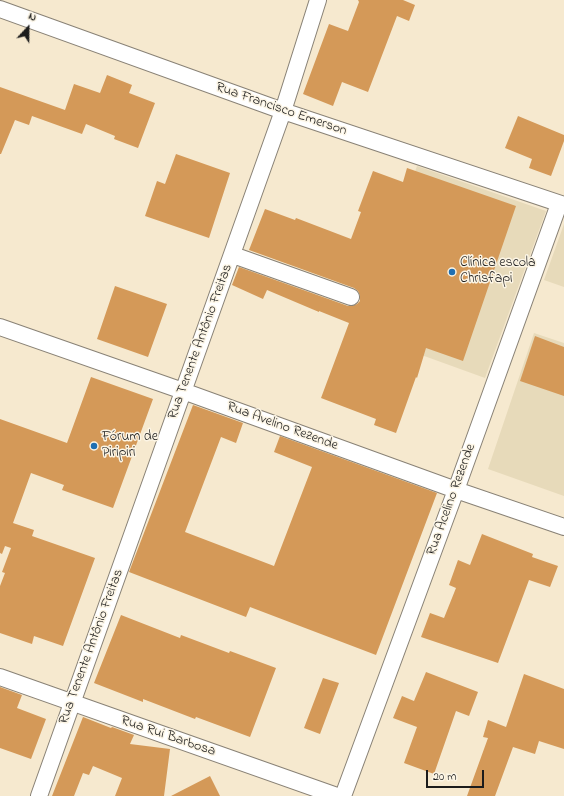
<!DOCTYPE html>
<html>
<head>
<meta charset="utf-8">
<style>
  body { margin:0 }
  #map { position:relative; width:564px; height:796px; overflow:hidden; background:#f6e9cf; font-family:"Indie Flower",sans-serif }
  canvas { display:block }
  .north { position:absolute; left:8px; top:8px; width:40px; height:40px; -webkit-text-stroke:3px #fcf5e5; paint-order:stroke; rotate:22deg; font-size:11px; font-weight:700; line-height:16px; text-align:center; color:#1c1c1c }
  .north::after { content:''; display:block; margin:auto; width:14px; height:18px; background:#1c1c1c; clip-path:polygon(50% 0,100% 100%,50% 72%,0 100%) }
  .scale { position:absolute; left:426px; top:770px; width:58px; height:18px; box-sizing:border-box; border:2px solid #1c1c1c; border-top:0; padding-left:5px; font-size:12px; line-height:14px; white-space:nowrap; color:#1c1c1c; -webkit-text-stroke:3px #fcf5e5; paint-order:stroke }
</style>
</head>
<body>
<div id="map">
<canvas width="564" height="796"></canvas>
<div class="north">N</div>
<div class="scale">20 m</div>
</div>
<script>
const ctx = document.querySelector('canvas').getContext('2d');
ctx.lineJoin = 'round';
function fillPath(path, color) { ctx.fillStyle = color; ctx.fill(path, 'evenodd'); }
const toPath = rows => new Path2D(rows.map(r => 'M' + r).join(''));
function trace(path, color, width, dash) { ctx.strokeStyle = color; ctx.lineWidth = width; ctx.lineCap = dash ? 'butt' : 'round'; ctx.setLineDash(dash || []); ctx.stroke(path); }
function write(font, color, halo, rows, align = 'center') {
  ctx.font = font + ' "Indie Flower",sans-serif'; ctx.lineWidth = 3; ctx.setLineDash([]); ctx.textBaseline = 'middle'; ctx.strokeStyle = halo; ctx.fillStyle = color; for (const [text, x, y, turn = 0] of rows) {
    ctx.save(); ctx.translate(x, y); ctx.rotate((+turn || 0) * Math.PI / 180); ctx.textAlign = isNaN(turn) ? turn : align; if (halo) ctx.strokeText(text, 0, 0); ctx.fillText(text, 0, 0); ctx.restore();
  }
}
const built = toPath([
  [417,166,546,211,485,378,358,332],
  [564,224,564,287,544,280],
  [534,333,564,343,564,496,488,469]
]);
const building = toPath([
  [358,0,403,0,415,5,409,21,397,16,368,92,342,82,333,106,303,94,329,24,348,31,359,2],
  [107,75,132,85,129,93,155,103,138,148,114,139,115,136,86,124,82,134,32,116,29,125,15,120,1,154,0,154,0,87,65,110,74,84,100,93],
  [518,116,564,135,564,141,551,176,529,168,532,159,505,148],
  [176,154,230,173,209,238,145,216,157,181,165,184],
  [407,168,516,206,463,361,426,348,417,378,416,377,396,433,374,425,376,419,321,398,349,323,319,311,319,312,267,290,263,299,232,285,239,267,348,306,352,306,357,304,360,301,360,296,358,291,354,288,249,250,265,209,295,220,296,218,351,239,361,212,358,211,373,171,403,182],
  [115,286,167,304,148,357,97,339],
  [535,336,564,347,564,396,520,381],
  [91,377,153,399,113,508,62,490,64,485,31,473,13,523,34,530,32,536,95,558,63,646,34,636,32,644,0,633,0,586,5,573,2,572,11,548,5,546,2,554,0,553,0,419,67,443],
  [193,405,243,423,236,443,221,437,185,532,274,566,312,467,274,452,280,436,437,493,376,655,250,607,246,617,129,572],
  [482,534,533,554,532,557,558,566,550,587,529,580,498,663,421,637,430,613,444,618,456,588,449,585,458,560,470,565],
  [121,615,180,638,181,635,229,653,230,651,276,668,250,737,196,717,195,719,143,699,143,702,94,683],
  [426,672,478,692,469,716,456,711,434,774,404,763,417,727,393,718,402,696,414,701],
  [524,674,564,689,564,749,539,741,535,754,513,747,495,796,467,796,488,738,483,737,488,720,506,727],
  [323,678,339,683,320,734,304,728],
  [0,687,22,695,17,708,46,719,31,759,0,748],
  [83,717,111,728,112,727,134,735,130,744,170,749,164,796,115,796,122,778,93,766,89,775,83,773,74,796,52,796],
  [210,776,220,796,171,796]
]);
const minor = toPath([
  [0,9,283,111,564,205],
  [233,255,351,297],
  [0,327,183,391,456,490,564,527],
  [0,677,337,796],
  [39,796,283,111,318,0],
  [343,796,456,490,559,204]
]);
const markers = [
  [452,272,4,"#1f6fb2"],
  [94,446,4,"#1f6fb2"]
];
const streetNames = [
  ["Rua Francisco Emerson",281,110,19],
  ["Rua Tenente Antônio Freitas",201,342,-70],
  ["Rua Avelino Rezende",282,427,20],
  ["Rua Acelino Rezende",452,500,-70],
  ["Rua Tenente Antônio Freitas",92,647,-70],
  ["Rua Rui Barbosa",168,737,19]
];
const poiNames = [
  ["Clínica escola",460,264],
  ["Chrisfapi",460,280],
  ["Fórum de",102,438],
  ["Piripiri",102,454]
];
fillPath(built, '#e7daba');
fillPath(building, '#d49958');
trace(minor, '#898276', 18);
trace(minor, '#fff', 16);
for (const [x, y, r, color] of markers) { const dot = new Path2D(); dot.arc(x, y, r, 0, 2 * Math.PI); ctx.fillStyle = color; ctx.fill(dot); trace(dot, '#fcf5e5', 1.5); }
write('14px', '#1c1c1c', '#fcf5e5', streetNames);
write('14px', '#1c1c1c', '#fcf5e5', poiNames, 'left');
</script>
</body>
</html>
